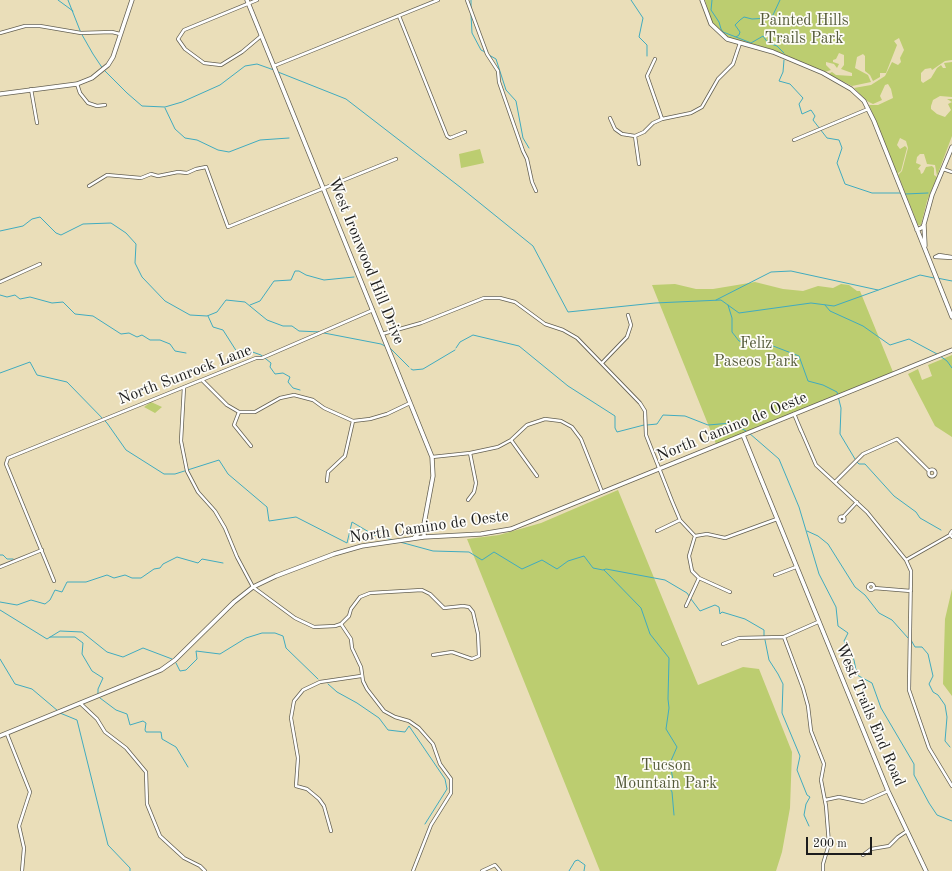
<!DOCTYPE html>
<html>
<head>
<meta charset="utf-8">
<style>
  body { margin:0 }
  #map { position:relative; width:952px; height:871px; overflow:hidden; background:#eadeb9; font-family:"Old Standard TT",serif }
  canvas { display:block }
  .scale { position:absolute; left:806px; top:837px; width:66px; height:18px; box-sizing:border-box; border:2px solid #1c1c1c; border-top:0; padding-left:5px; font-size:12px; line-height:14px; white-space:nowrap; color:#1c1c1c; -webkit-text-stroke:3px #fdfcf7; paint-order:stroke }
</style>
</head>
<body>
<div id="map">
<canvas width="952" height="871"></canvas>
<div class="scale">200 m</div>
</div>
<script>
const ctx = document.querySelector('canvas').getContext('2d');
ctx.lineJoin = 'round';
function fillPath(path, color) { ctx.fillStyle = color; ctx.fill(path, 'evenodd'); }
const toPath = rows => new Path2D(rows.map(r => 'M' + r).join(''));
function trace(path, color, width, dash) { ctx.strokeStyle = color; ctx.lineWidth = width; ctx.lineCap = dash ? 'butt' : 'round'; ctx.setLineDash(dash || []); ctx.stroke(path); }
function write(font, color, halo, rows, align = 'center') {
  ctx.font = font + ' "Old Standard TT",serif'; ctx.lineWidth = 3.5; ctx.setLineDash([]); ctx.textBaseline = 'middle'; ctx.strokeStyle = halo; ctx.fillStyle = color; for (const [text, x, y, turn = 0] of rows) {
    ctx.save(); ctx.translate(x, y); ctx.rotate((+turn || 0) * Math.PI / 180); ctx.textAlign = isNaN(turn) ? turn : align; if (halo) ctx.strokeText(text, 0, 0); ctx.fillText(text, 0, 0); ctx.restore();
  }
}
const green = toPath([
  [705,0,952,0,952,60,945,61,932,70,931,68,925,69,921,73,921,81,923,83,931,78,937,68,941,65,943,68,946,68,944,63,952,62,952,97,940,96,933,100,931,106,931,109,937,114,945,117,951,110,948,104,952,102,947,99,952,99,952,136,937,176,935,165,927,164,924,154,920,154,917,157,916,163,921,165,918,169,920,170,921,174,923,173,926,167,932,166,934,168,934,175,937,177,927,201,921,225,918,225,898,175,902,171,908,148,906,141,900,138,897,145,900,149,905,146,907,148,901,171,897,174,869,105,878,105,893,98,891,89,888,84,885,85,880,96,882,100,873,104,867,101,854,88,871,85,885,76,892,62,898,65,901,62,900,58,904,50,899,38,894,41,897,45,886,73,880,73,880,77,873,81,870,75,865,71,865,56,863,54,857,57,855,68,868,75,871,82,852,86,828,74,832,72,836,75,852,76,852,73,841,69,844,65,844,55,839,53,836,59,833,60,833,62,839,64,837,68,834,64,826,62,826,65,831,70,825,72,768,49,732,40,718,31,711,20],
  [480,149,484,163,461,168,459,154],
  [755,282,783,289,803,291,818,286,833,288,841,284,849,285,857,291,860,291,893,372,716,444,652,285,675,284,696,289,713,289],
  [952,355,952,437,935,426,908,374,918,369,922,380,932,376,928,365],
  [151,402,162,407,155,413,144,407],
  [618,490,698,685,743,667,759,669,792,752,790,808,782,852,776,871,600,871,467,539,499,535,541,523],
  [952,589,952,696,943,684,945,619]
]);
const stream = toPath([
  [58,0,73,11],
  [68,0,81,33,93,54,103,69,127,93,142,106,165,107,182,102,220,85,245,66,257,64,274,70],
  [631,0,643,18,639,37,647,45,647,56],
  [712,0,711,10,719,22,721,29,723,32,736,37,739,35,740,32,735,25,740,20,744,17,752,19,769,18,773,15,780,0],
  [471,8,471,0],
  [471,14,472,33,481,50,485,52],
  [736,37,751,43,763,36,768,43,777,46,784,53],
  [489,55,496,59,506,90,516,101,523,138,529,148],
  [784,60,783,72,779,81,790,84,803,98,799,104,802,114,811,110,815,116,813,120,827,138,839,140,842,148,837,163,845,184,872,193,900,193],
  [278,72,346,99,460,187,533,246,568,312,655,303,721,300,739,313,811,303,834,306,920,275,934,278],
  [165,108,175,129,185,138,197,140,218,150,229,152,260,140,289,138],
  [905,194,928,193],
  [0,231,23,226,32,219,40,217,56,233,61,235,83,224,111,223,126,233,136,244,135,263,142,277,165,301,190,315,207,316,217,312,226,300,245,302,267,320,283,326,292,326,299,331,321,332],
  [937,278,952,281],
  [0,295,7,297,15,295,20,299,30,297,52,303,63,302,75,314,93,316,121,334,129,333,137,337,142,335,150,340,160,340,170,344,175,351,186,353],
  [716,300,771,272,791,271,878,290],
  [250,305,260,301,274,281,291,280,295,271,299,271,306,275,324,280,354,277],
  [728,305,732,318,732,332,739,341,758,345,768,344,799,356,808,381,823,385,837,392,841,408,840,434,855,459],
  [825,305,830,311,863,326,890,345,909,339,937,354],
  [208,316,213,327,223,330,237,352,244,349,261,355,271,363,270,367,275,374,283,373,290,377,288,382,293,388,300,390],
  [324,333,381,344,387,347],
  [390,348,409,367],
  [456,348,460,342,473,335,519,346,568,386,615,416,615,428,617,432,644,425],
  [940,356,947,361,952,368],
  [411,369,413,370,423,369,455,350],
  [0,373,30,362,37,375,67,382,107,423,126,450,164,474,175,474,219,460,228,474,267,507,269,521,296,517,347,543,352,522,374,535,393,540],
  [647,425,657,424,663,415,685,416,708,425,732,423,746,431],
  [749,433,779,459,799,507,819,574,836,607,838,626,848,633,844,641,854,660,857,675,872,683,881,708,914,764,914,775,929,803,937,815,952,821],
  [857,462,859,464,865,464,894,496,916,512,920,518,941,530],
  [807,531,818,536,828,544,855,587,865,595,879,613,892,620,908,638],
  [400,542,433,551,469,552,482,560,494,552,522,569,542,560,557,569,568,561,584,556,593,568,603,570,606,569,665,580,687,593,689,596],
  [0,555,3,555,7,559,13,559],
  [604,570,641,608,650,634,669,658,668,699,669,708,666,729,677,747,670,763,673,780,670,781,668,785,672,792,674,815],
  [691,599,700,611,715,605,719,607,720,614,722,612,745,619,764,630,764,636],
  [0,602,17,605,31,600,45,604,50,600,55,590,62,592,67,582,86,582,107,575,114,578,125,575,132,578,141,578,154,569,160,568,163,564,177,557,198,563,202,559,223,563],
  [0,610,47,639,60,631,82,632,107,652,123,657,143,648,172,659],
  [50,637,75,637,83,643,82,654,92,671,103,678,98,689,98,695],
  [765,640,769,660,778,674,783,684,782,713,800,756,797,770,807,795,810,797,806,804,804,815,809,826],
  [911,640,915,647,922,647,928,654,933,676,929,684,933,692,938,695,945,705,947,717,945,741,950,747],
  [0,659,15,684,32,689,58,711],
  [176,663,180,671,186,670,197,659,196,651,220,654,246,638,262,633,275,633,283,636,286,648,318,679],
  [328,684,337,692,357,703,379,718,388,730,405,732,409,726,445,779,447,789,425,824],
  [100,698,116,710,127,714,130,725,143,721,146,723,145,730,146,732,161,732,162,739,176,747,188,767],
  [60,713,77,720,108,845,130,868,130,871],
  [569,871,575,861,578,860,585,865,584,871]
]);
const street = toPath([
  [257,0,184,30,178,39,185,49,204,63,221,65,242,52,261,36],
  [467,0,487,54,498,71,499,82,523,151,527,159,532,182,536,191],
  [399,16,447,136,450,138,465,132],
  [0,33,25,26,40,26,81,33,112,32,120,34],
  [655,59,647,76,662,119],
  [274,66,438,0],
  [77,84,80,93,88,103,97,106,105,105],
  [31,89,37,123],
  [610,118,615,129,622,134,635,136,644,132,653,123,662,119,691,113,702,107,718,79,733,64,740,43],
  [635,136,639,164],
  [794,140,868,109],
  [943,169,952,172],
  [89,186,107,175,141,178,151,174,158,176,178,172,187,173,196,169,206,167,228,227,396,159],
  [952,257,939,255,935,257,952,258],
  [0,282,40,264],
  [382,334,421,323,484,298,500,298,515,302,545,324,563,330,577,338,640,403,645,411,646,435,672,501,680,520,695,536,707,534,725,538,777,519],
  [602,363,627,337,631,325,628,315],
  [203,381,227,405,239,412,234,425,251,446],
  [184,387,181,441,187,471,198,492,215,511,225,528,237,557,253,587,295,618,314,627,335,626,341,624,349,616,351,609,360,597,370,593,422,590,430,594,444,608,463,606,469,607,473,612,478,634,479,656,472,659,452,652,433,655],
  [239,412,255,412,280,398,294,395,313,400,324,408,353,421,370,419,387,414,410,403],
  [794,414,816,465,867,512,906,560,911,571,909,690,929,748,952,786],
  [795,416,801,431],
  [511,440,537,476],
  [432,457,470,453,498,447,511,440,527,425,545,419,561,421,572,427,581,439,602,492],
  '928.5 473a3.5 3.5 0 1 1 7 0a3.5 3.5 0 1 1-7 0Z',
  [327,481,328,472,345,456,353,421],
  [835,482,863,454,897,439,929,471],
  [468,500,474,492,476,483,470,453],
  '839.5 519a2.5 2.5 0 1 1 5 0a2.5 2.5 0 1 1-5 0Z',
  [843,517,857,502],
  [657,531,680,520],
  [952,531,950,534,952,537],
  [906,560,950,535],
  [0,567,42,550],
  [775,575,796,567],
  [699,578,730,592],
  [54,581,6,464,8,458,256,358,262,358,373,310],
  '868 587a3 3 0 1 1 6 0a3 3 0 1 1-6 0Z',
  [874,588,911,591],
  [686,606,699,578,692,571,689,556,695,536],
  [341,624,351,639,352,648,361,667,363,681,367,689,384,711,395,717,409,721,419,728,433,744,440,764,451,779,451,793,431,825,413,871],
  [784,637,803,688,808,706,811,731,824,764,821,780,826,806,829,844,823,864,823,871],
  [723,644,739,638,784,637,818,622],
  [81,704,97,719,105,732,126,748,146,772,147,804,160,836,184,858,200,866,205,871],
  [7,734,30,792,19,826,24,848,22,871],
  [825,800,839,797,863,802,888,791],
  [331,831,324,806,319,799,307,789,296,786,298,758,291,718,294,701,303,690,320,682,361,676],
  [863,855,871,849,889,846,898,837,907,831],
  [482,871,495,865,500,871]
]);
const secondary = toPath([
  [247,0,432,457,433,476,424,524,424,537],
  [702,0,711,24,727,39,773,52,823,73,851,89,864,101,874,121,952,317],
  [0,94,77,84,92,78,108,65,113,57,132,0],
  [924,225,925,246],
  [917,230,923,227,924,224,932,195,952,147],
  [743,435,888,791,926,871],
  [414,538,423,528],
  [0,736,161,670,175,660,234,602,253,587,276,576,334,554,362,546,424,537,481,534,511,529,952,350]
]);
const parkNames = [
  ["Painted Hills",804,21],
  ["Trails Park",804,39],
  ["Feliz",756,344],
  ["Paseos Park",756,362],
  ["Tucson",666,766],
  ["Mountain Park",666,784]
];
const streetNames = [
  ["West Ironwood Hill Drive",366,261,68],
  ["North Sunrock Lane",185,375,-21],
  ["North Camino de Oeste",732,427,-22],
  ["North Camino de Oeste",429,527,-8],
  ["West Trails End Road",870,715,67]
];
fillPath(green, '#bccd70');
trace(stream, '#40abbf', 1);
trace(street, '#646053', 4);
trace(secondary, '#646053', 5);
trace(street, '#fff', 2.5);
trace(secondary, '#fff', 3.5);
write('16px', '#545a39', '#fdfcf7', parkNames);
write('16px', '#1c1c1c', '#fdfcf7', streetNames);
</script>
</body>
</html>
